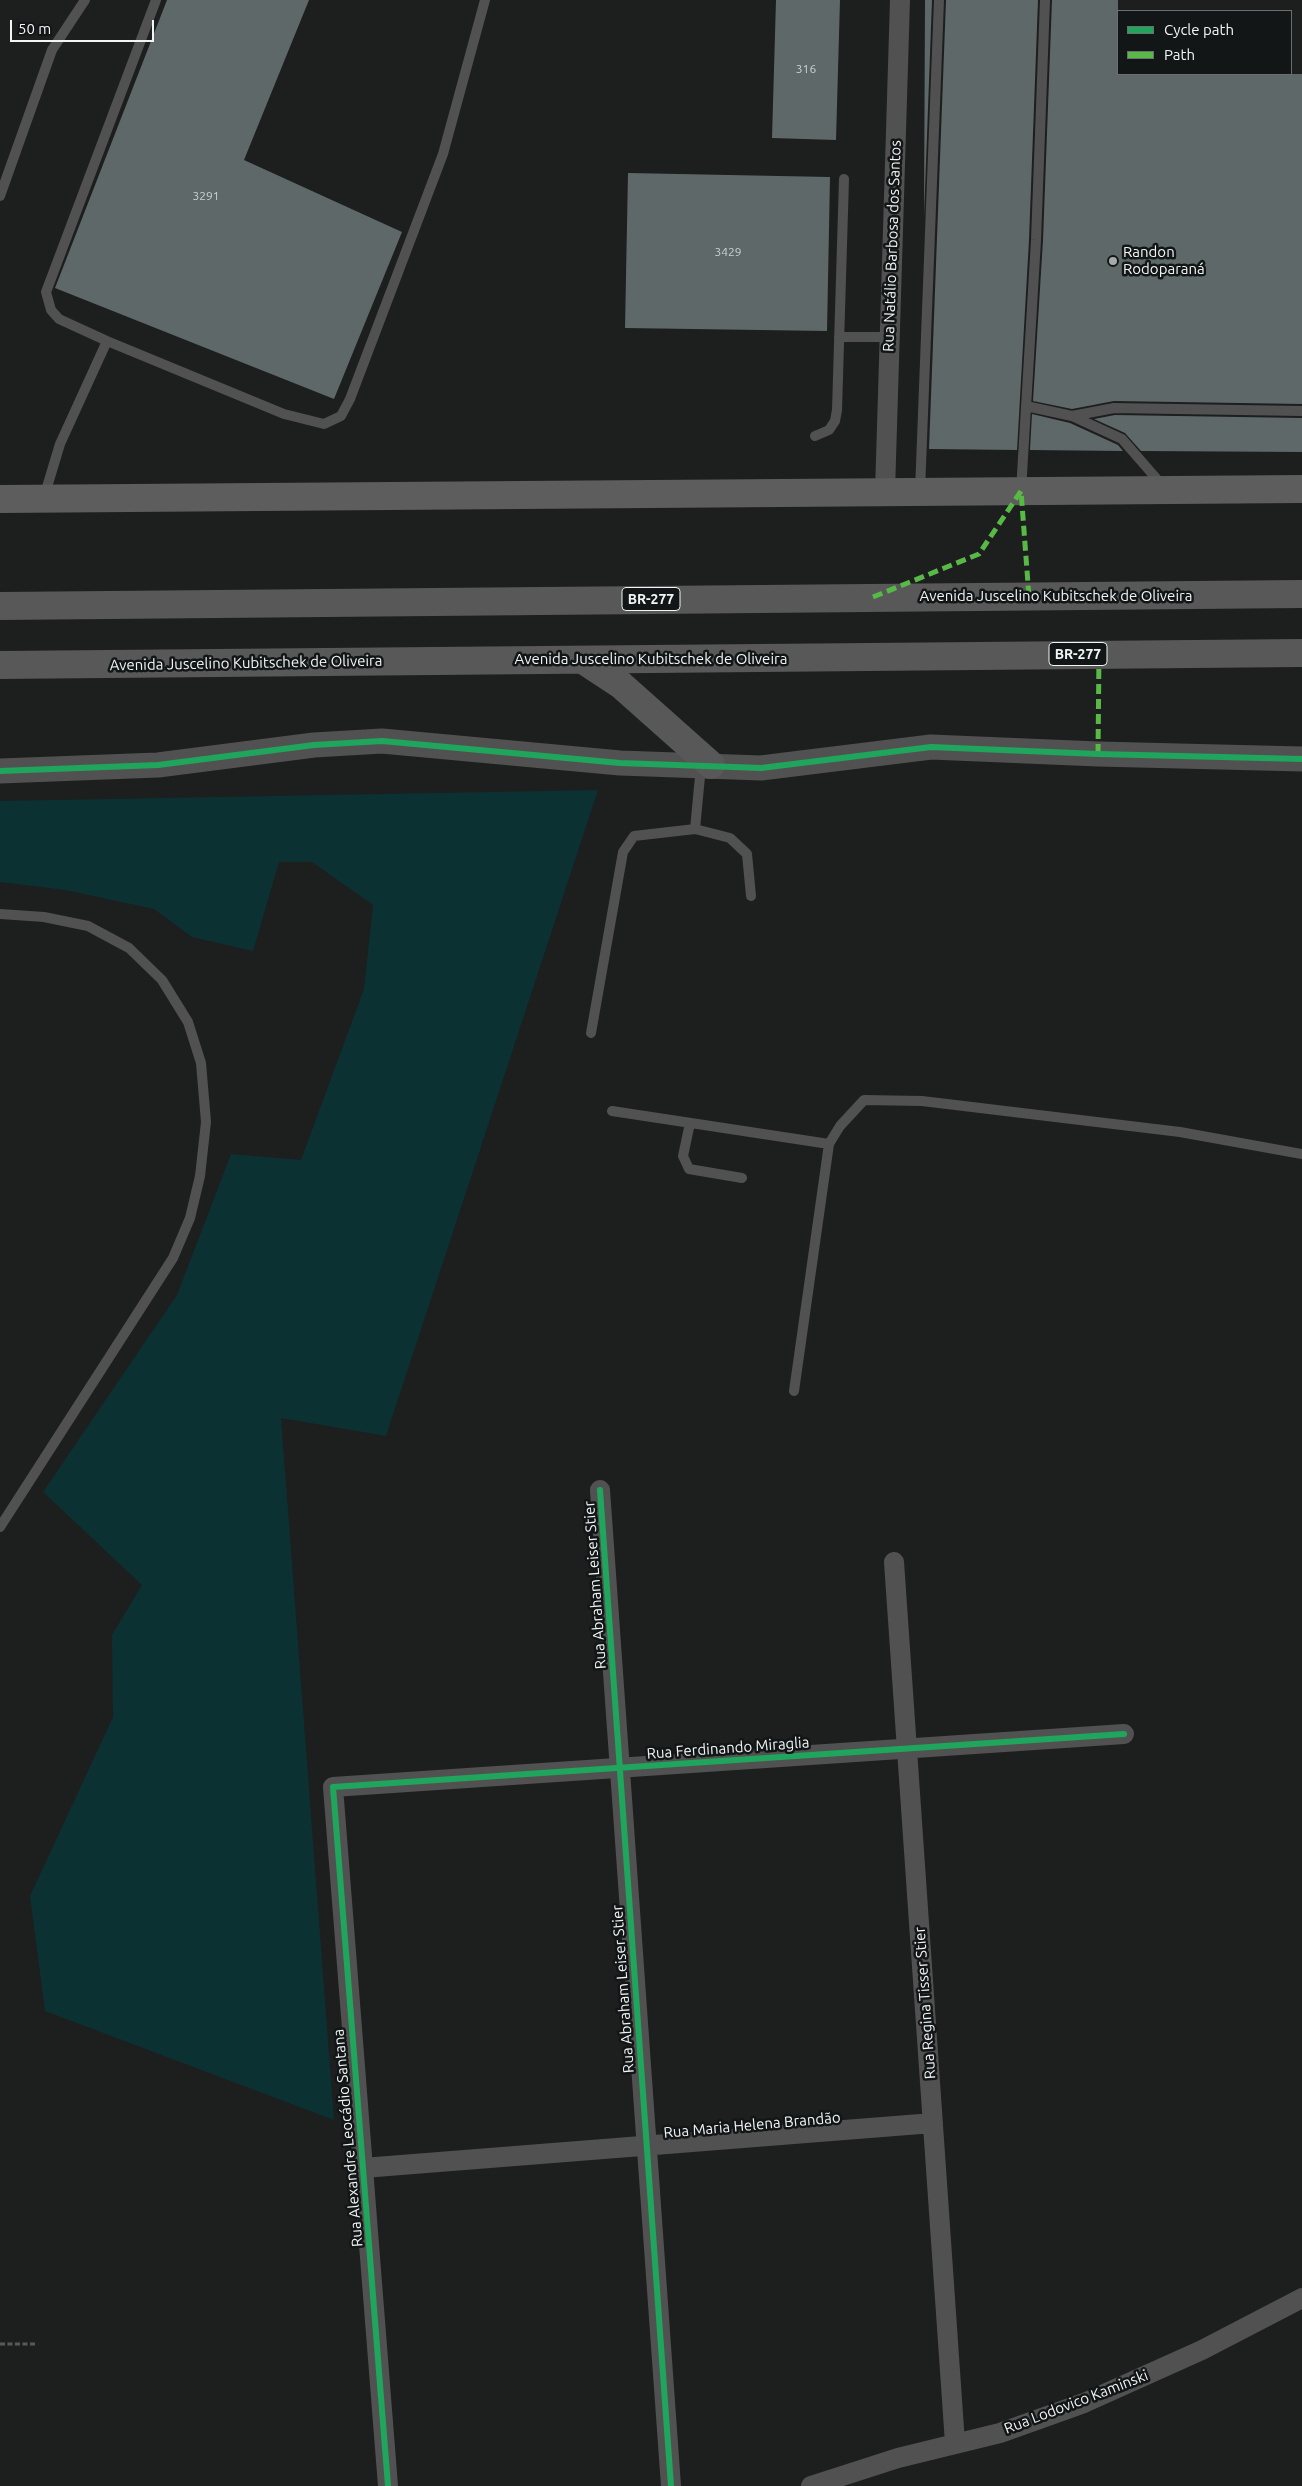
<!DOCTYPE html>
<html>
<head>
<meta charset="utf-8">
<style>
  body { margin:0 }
  #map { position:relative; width:1302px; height:2486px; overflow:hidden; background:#1d1e1e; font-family:Ubuntu,sans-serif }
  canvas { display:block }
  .legend { position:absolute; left:1117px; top:10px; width:175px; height:65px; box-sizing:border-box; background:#131616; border:1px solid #6c6f6f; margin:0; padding:6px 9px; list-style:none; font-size:15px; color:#f2f5f5 }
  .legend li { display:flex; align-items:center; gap:10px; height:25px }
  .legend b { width:25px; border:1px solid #6c6f6f }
  .scale { position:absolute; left:10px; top:20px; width:144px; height:22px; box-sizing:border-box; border:2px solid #f2f5f5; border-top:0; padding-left:6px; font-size:15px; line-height:18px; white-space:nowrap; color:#f2f5f5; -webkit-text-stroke:4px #131616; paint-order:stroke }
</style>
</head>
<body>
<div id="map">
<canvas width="1302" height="2486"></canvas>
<ul class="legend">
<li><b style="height:6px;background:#20a55d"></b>Cycle path</li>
<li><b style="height:6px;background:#58b947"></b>Path</li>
</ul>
<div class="scale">50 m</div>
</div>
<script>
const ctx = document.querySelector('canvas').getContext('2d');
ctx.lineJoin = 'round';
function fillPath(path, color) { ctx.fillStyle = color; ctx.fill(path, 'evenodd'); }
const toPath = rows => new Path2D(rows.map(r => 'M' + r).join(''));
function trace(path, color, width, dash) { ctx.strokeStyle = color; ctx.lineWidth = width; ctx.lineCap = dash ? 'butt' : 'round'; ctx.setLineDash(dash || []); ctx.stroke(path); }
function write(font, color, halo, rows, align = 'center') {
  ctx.font = font + ' Ubuntu,sans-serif'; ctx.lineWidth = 5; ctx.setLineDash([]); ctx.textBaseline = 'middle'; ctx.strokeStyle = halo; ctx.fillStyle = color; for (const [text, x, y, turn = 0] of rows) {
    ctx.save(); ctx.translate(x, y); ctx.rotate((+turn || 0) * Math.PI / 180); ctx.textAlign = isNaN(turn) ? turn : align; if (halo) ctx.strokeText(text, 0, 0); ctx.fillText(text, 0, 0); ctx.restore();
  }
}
const green = toPath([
  [598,790,386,1436,281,1418,334,2120,45,2011,30,1896,113,1717,112,1635,142,1585,43,1492,177,1295,231,1154,301,1160,364,989,373,905,312,862,279,862,253,951,192,937,154,909,65,890,0,882,0,801]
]);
const building = toPath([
  [167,0,309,0,244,160,402,232,334,399,55,288],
  [776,0,840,0,836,140,772,138],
  [925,0,932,0,924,217],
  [946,0,1038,0,1029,240,1017,450,929,449],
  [1052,0,1118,0,1118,74,1302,74,1302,404,1114,401,1072,409,1033,401,1043,240],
  [628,173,830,177,827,331,625,328],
  [1032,414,1070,423,1118,445,1123,451,1030,450],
  [1115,415,1302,418,1302,452,1141,451,1125,433,1094,419]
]);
const path = toPath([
  [0,2344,36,2344]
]);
const service = toPath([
  [156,0,46,292,51,310,59,319,107,341,284,414,324,424,341,416,350,399,443,154,485,0],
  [0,196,52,50,85,0],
  [839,337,890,337],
  [1026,406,1072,416,1122,439,1162,485],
  [1072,416,1114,408,1302,411],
  [815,436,829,430,835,421,837,410,844,179],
  [920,491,939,0],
  [1021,491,1036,240,1045,0],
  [44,497,60,444,107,341],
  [695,829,701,766],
  [0,914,44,917,88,926,129,948,162,980,188,1022,201,1063,206,1122,200,1176,190,1218,173,1258,0,1527],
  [591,1033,623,852,634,836,695,829,730,838,747,854,751,896],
  [612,1111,829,1144],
  [690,1123,683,1156,689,1169,742,1178],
  [794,1391,829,1144,840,1126,864,1100,922,1101,1180,1132,1302,1154]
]);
const minor = toPath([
  [885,492,900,0],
  [600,1490,671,2486],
  [894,1562,955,2443],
  [363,2168,933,2123],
  [388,2486,333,1787,1124,1734],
  [811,2486,898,2458,1000,2433,1084,2403,1202,2350,1302,2298]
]);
const tertiary = toPath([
  [0,771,158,765,314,745,382,741,620,763,761,768,931,747,1098,754,1302,759]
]);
const secondary = toPath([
  [0,499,1302,489]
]);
const motorway = toPath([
  [0,606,1302,594],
  [583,660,621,685,711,765],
  [0,665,1302,653]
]);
const quiet = toPath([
  [873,597,979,554,1021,491,1029,597],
  [1098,754,1099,654]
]);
const cycleway = toPath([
  [0,771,158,765,314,745,382,741,620,763,761,768,931,747,1098,754,1302,759],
  [600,1490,671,2486],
  [388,2486,333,1787,1124,1734]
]);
const markers = [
  [1113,261,5,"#a7aaaa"]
];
const numberNames = [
  ["316",806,69],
  ["3291",206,196],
  ["3429",728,252]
];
const shields = [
  [651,599,58],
  [1078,654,58]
];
const shieldNames = [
  ["BR-277",651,599],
  ["BR-277",1078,654]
];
const streetNames = [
  ["Rua Natálio Barbosa dos Santos",892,246,-88],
  ["Avenida Juscelino Kubitschek de Oliveira",1056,596],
  ["Avenida Juscelino Kubitschek de Oliveira",651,659],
  ["Avenida Juscelino Kubitschek de Oliveira",246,663,-1],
  ["Rua Abraham Leiser Stier",595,1585,-94],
  ["Rua Ferdinando Miraglia",728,1748,-4],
  ["Rua Abraham Leiser Stier",623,1989,-94],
  ["Rua Regina Tisser Stier",925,2003,-94],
  ["Rua Maria Helena Brandão",752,2125,-5],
  ["Rua Alexandre Leocádio Santana",348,2138,-95],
  ["Rua Lodovico Kaminski",1076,2402,-21]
];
const poiNames = [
  ["Randon",1123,252],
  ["Rodoparaná",1123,269]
];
fillPath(green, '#0c3133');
fillPath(building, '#5e6868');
trace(path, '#585859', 3, [5, 2.5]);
trace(service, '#525152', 10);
trace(minor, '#525152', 20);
trace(tertiary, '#525152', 25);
trace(secondary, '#5d5d5d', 28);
trace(motorway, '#585858', 28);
trace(quiet, '#58b947', 5, [10, 5]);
trace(cycleway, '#20a55d', 6);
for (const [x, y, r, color] of markers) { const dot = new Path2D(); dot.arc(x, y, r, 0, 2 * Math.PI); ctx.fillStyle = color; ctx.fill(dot); trace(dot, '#131616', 2); }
write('12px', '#cdd2d2', null, numberNames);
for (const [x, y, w] of shields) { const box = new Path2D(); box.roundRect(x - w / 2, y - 11.5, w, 23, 4); ctx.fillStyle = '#131616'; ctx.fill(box); trace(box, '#f2f5f5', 1); }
write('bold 14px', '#f2f5f5', null, shieldNames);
write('15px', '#f2f5f5', '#131616', streetNames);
write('15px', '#f2f5f5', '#131616', poiNames, 'left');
</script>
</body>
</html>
